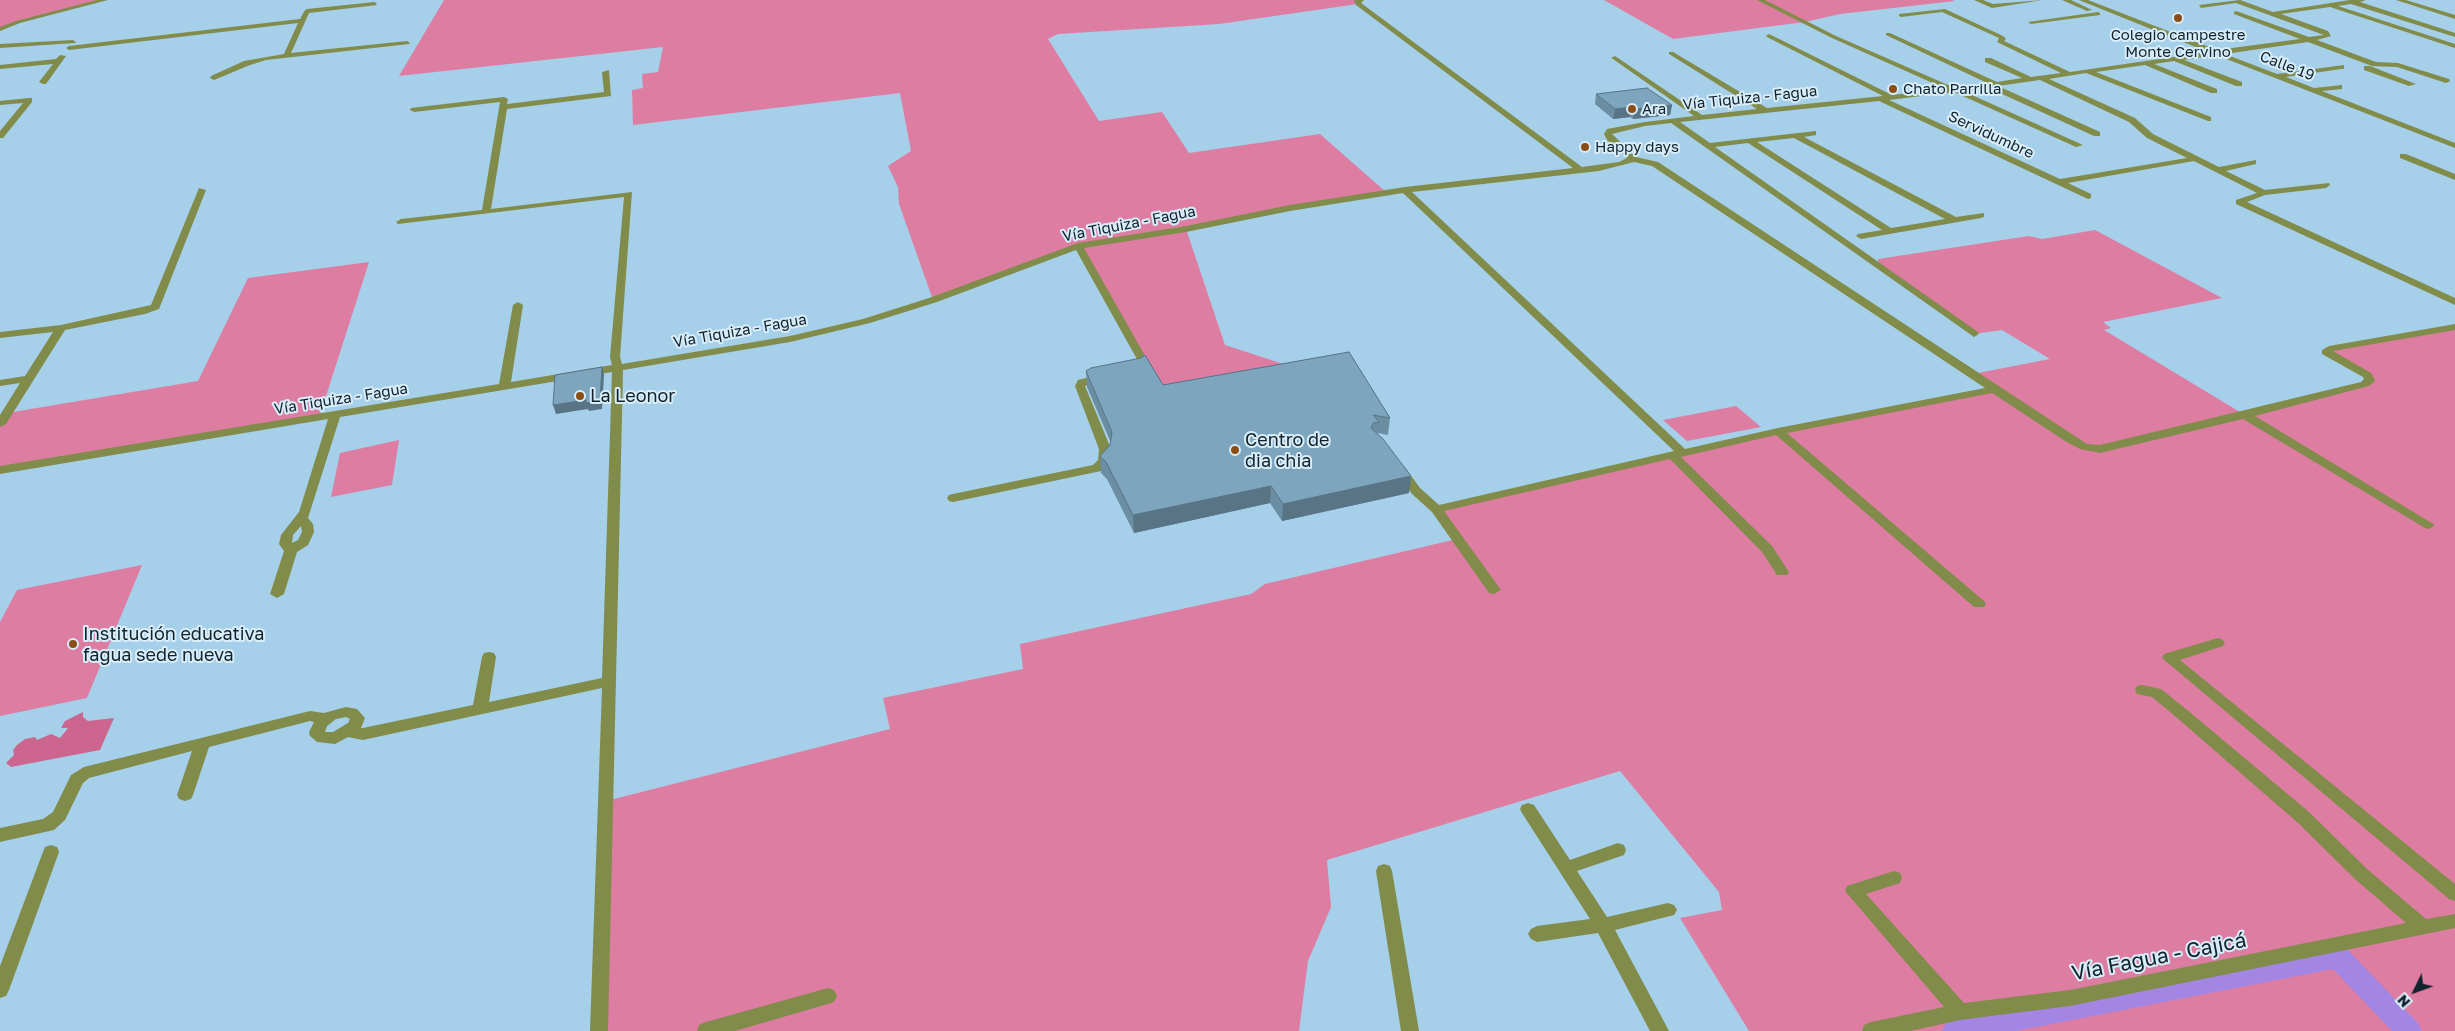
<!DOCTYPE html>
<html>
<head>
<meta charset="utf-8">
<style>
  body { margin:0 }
  #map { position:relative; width:2455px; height:1031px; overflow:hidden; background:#a6cfea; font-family:"Golos Text",sans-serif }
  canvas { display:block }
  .north { position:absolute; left:2390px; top:966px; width:50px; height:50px; -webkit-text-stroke:4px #d8edfa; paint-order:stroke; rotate:228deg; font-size:14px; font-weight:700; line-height:20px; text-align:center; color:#12222c }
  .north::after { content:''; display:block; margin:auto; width:18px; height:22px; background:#12222c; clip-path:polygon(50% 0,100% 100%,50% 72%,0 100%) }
</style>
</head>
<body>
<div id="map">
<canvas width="2455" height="1031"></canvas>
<div class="north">N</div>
</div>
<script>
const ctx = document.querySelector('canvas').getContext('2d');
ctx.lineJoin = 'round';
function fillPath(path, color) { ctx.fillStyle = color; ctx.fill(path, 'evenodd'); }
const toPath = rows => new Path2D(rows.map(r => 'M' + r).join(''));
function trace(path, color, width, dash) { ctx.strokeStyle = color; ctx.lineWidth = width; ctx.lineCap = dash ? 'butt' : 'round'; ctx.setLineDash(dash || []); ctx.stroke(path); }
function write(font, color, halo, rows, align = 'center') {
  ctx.font = font + ' "Golos Text",sans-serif'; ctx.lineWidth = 4; ctx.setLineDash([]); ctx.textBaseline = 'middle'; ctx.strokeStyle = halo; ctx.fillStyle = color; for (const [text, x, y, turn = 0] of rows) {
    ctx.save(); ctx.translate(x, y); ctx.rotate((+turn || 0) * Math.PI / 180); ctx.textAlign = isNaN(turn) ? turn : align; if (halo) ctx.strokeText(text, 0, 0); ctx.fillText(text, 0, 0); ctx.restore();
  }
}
const green = toPath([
  [0,0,105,0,18,22,0,29],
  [444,0,1361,0,1358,4,1219,24,1058,34,1048,39,1099,121,1162,112,1189,153,1320,134,1387,193,1186,229,1225,345,1314,374,1164,402,1078,246,933,300,899,204,898,187,888,166,911,151,900,93,633,125,632,90,643,88,642,74,658,72,663,47,399,76],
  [1604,0,1952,0,1955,1,1840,14,1805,22,1673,39],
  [2095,230,2222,298,2103,322,2111,328,2104,330,2245,415,2370,380,2326,352,2455,327,2455,1031,1749,1031,1680,918,1722,910,1719,892,1620,771,1327,860,1331,907,1308,961,1299,1031,599,1031,606,801,890,729,883,698,1023,669,1020,644,1251,594,1265,584,1457,539,1436,509,1673,455,1995,390,1973,374,2050,359,2002,330,1974,334,1879,268,1878,259,2029,236,2042,239],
  [369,262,319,418,0,470,0,424,7,413,198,381,248,278],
  [1736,406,1761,427,1687,441,1663,420],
  [399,440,392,485,331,497,340,453],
  [142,565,87,698,0,716,0,622,17,590]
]);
const forest = toPath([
  [83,712,83,717,88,721,114,718,100,750,11,767,6,763,14,755,13,750,17,745,25,739,35,737,37,740,51,734,60,738,68,728,61,728,65,721]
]);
const canal = toPath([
  [2338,946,2347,949,2418,1023,2422,1031,2392,1031,2333,969,2016,1031,1942,1031,1946,1023,1955,1019,2338,946]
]);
const minor = toPath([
  [97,0,108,0,20,23,0,31,0,27,16,21,97,0],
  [1354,0,1364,0,1361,3,1582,167,1619,162,1627,158,1607,140,1604,134,1607,129,1645,122,1694,116,1613,59,1611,58,1615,56,1702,115,1757,109,1669,54,1669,52,1673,52,1767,108,1883,96,1767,37,1766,36,1769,34,1892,95,1946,89,1832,38,1757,0,1765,0,1836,36,1955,88,1987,83,1886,35,1886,33,1890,33,1997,82,2022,78,1985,62,1985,58,1991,58,2031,77,2061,73,1997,42,1999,38,1942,12,1901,17,1899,16,1899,14,1945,9,2003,36,2006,39,2004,41,2070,72,2208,52,2079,0,2088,0,2217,50,2300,39,2234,14,2234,12,2236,11,2309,37,2324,35,2236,3,2201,8,2199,5,2240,0,2273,12,2350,0,2366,0,2360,2,2455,33,2455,37,2351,4,2338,6,2455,44,2455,48,2330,7,2281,14,2328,31,2331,36,2317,40,2376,62,2398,63,2449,79,2450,81,2446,83,2397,67,2372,66,2308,42,2225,54,2277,74,2344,65,2344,69,2341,69,2286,77,2314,88,2342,85,2342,89,2322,91,2455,143,2455,148,2216,55,2184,60,2242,82,2242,86,2236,86,2174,61,2154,64,2217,89,2217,93,2211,93,2145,65,2096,72,2211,117,2211,121,2208,121,2086,73,2049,79,2135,118,2153,134,2219,167,2256,160,2256,164,2226,171,2265,190,2329,183,2330,185,2326,188,2265,195,2247,202,2455,298,2455,305,2236,204,2236,200,2257,193,2194,161,2068,183,2091,194,2091,198,2088,199,1879,101,1680,122,1710,143,1816,131,1816,135,1804,137,1956,217,1984,213,1984,217,1981,218,1861,239,1856,236,1858,234,1882,230,1748,143,1715,147,1978,332,1979,334,1974,337,1671,123,1645,126,1612,134,1636,157,1658,162,2087,444,2100,445,2361,382,2364,379,2363,377,2322,354,2322,350,2329,346,2455,324,2455,330,2333,351,2371,373,2375,380,2374,382,2369,386,2255,416,2435,525,2429,529,2425,528,2243,419,2100,453,2080,449,2065,441,1992,393,1787,433,1984,601,1986,604,1984,607,1974,607,1776,435,1681,457,1772,546,1789,572,1787,575,1777,575,1762,552,1670,459,1444,511,1501,590,1494,594,1489,593,1432,512,1412,494,1394,469,1396,466,1404,466,1420,488,1439,505,1674,451,1403,193,1290,211,1186,232,1084,248,1148,361,1147,369,1137,373,1132,370,1138,366,1138,361,1076,250,937,302,870,323,790,342,623,370,608,1031,590,1031,602,688,363,740,348,737,335,744,317,742,310,736,309,732,314,722,310,721,209,747,193,795,191,799,185,801,179,799,177,795,192,751,89,778,83,783,65,820,54,830,0,842,0,828,43,819,53,812,71,775,84,767,310,711,324,713,346,707,357,709,365,718,361,728,363,728,473,705,482,657,484,653,489,652,494,653,496,657,489,702,602,678,612,372,340,417,308,518,313,524,314,532,308,545,297,552,284,594,277,598,270,594,284,551,279,544,281,535,299,512,328,419,0,474,0,466,499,384,513,305,518,302,523,305,511,382,612,365,610,357,624,197,398,224,396,222,401,219,482,210,500,102,414,112,410,110,411,108,504,97,508,99,507,104,604,92,602,72,609,70,611,96,507,109,491,209,632,192,620,357,622,364,790,336,863,319,929,298,1078,243,1186,226,1290,205,1405,187,1573,168,1356,5,1354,0],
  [2040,80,2129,122,2147,138,2187,158,2060,179,1889,100,1954,92,2076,147,2083,145,1963,91,1989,88,2094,136,2100,136,2100,132,1998,86,2040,80],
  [1794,138,1945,219,1891,228,1757,142,1794,138],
  [1634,162,1652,166,1985,388,1778,428,1685,449,1412,192,1599,171,1634,162],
  [301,526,302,532,298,540,292,543,293,535,301,526],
  [346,717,350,719,348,723,333,732,325,732,327,726,336,719,346,717],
  [1974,0,1983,0,1993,4,2043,0,1992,8,1974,0],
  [2062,0,2071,0,2092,10,2087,11,2062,0],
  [2396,0,2406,0,2455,15,2455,19,2396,0],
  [375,2,377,5,309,13,291,53,407,41,410,43,409,44,266,60,250,65,214,80,210,78,211,76,244,61,284,54,298,23,69,50,66,48,69,46,300,19,305,10,307,9,375,2],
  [2098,12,2100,13,2100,15,2031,24,2028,22,2098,12],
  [73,40,76,42,75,43,0,48,0,44,73,40],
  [60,55,66,56,46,84,43,84,39,82,53,64,0,69,0,65,56,59,60,55],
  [2364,66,2370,66,2416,84,2409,86,2364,70,2364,66],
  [29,98,32,98,32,102,3,138,0,138,0,131,23,103,0,105,0,101,29,98],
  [2400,154,2406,154,2455,174,2455,180,2400,158,2400,154],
  [199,188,206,190,159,309,145,314,65,330,6,424,0,427,0,415,20,383,0,386,0,380,25,376,53,332,0,338,0,332,61,325,151,305,199,188],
  [1102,374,1106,375,1107,377,1106,379,1085,386,1111,449,1110,461,1101,471,953,502,949,501,947,498,949,495,953,494,1093,465,1098,460,1099,449,1075,386,1078,380,1102,374],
  [2218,638,2223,640,2225,643,2223,646,2180,660,2455,884,2455,901,2449,899,2162,658,2164,654,2218,638],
  [2142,685,2161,689,2186,709,2309,812,2367,869,2426,919,2455,914,2455,928,2070,1006,1960,1020,1911,1031,1862,1031,1864,1025,1871,1022,1944,1007,1845,891,1847,886,1894,871,1900,873,1902,878,1900,883,1866,894,1964,1003,2070,990,2406,923,2355,879,2297,822,2176,717,2152,697,2137,694,2135,690,2137,686,2142,685],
  [1528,803,1534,805,1570,860,1618,843,1624,845,1626,850,1624,855,1577,871,1607,917,1668,903,1674,905,1677,910,1674,915,1615,930,1669,1031,1650,1031,1598,933,1537,942,1531,939,1528,934,1531,929,1537,926,1590,919,1522,813,1520,809,1522,805,1528,803],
  [51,845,57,847,59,852,9,990,6,996,0,998,0,966,43,852,45,847,51,845],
  [1384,864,1390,866,1392,871,1419,1031,1401,1031,1376,871,1378,866,1384,864],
  [828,988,834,990,837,996,834,1002,828,1004,735,1031,697,1031,699,1025,706,1022,828,988]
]);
const wall = toPath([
  [1596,94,1672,105,1670,115,1633,119,1630,117,1613,119,1595,104],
  [1349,352,1390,418,1388,435,1378,433,1378,434,1409,493,1282,521,1270,503,1134,533,1107,479,1101,473,1100,456,1110,445,1111,443,1087,387,1086,371,1163,385]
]);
const shadedWall = toPath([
  [1672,105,1670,115,1633,119,1635,109],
  [1632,107,1630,117,1613,119,1615,109],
  [602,367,604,375,602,409,589,411,588,409,556,414,553,405],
  [1411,476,1409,493,1282,521,1283,504],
  [1271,486,1270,503,1134,533,1133,515]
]);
const building = toPath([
  [1647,88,1672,105,1635,109,1632,107,1615,109,1596,94,1647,88],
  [1349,352,1390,418,1373,415,1379,422,1373,423,1371,428,1383,439,1411,476,1283,504,1271,486,1133,515,1106,462,1100,456,1110,445,1112,432,1086,371,1091,368,1141,358,1145,355,1163,385,1349,352],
  [602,367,600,401,586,403,586,400,553,405,555,375,602,367]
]);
const markers = [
  [2178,18,5,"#8d4e16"],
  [1893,89,5,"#8d4e16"],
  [1632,109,5,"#8d4e16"],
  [1585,147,5,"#8d4e16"],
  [580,396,5,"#8d4e16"],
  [1235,450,5,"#8d4e16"],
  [73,644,5,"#8d4e16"]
];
const farPoinames = [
  ["Colegio campestre",2178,35,"center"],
  ["Monte Cervino",2178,52,"center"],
  ["Chato Parrilla",1903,89],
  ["Ara",1642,109],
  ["Happy days",1595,147]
];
const farStreetnames = [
  ["Calle 19",2287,66,21],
  ["Vía Tiquiza - Fagua",1750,98,-6],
  ["Servidumbre",1991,135,25],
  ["Vía Tiquiza - Fagua",1129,224,-11],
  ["Vía Tiquiza - Fagua",740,331,-10],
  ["Vía Tiquiza - Fagua",341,399,-9]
];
const poiNames = [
  ["La Leonor",590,396],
  ["Centro de",1245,440],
  ["dia chia",1245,461],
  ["Institución educativa",83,634],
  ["fagua sede nueva",83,655]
];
const nearStreetnames = [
  ["Vía Fagua - Cajicá",2159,957,-11]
];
fillPath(green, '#de7da2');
fillPath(forest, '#cc668f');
fillPath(canal, '#a386e4');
fillPath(minor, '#818c4b');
fillPath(wall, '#6c8ea3');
fillPath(shadedWall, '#587485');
fillPath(building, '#7da5be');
trace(building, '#587485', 1);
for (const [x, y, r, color] of markers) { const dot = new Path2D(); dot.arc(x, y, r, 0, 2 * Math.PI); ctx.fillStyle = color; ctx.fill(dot); trace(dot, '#d8edfa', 2); }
write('15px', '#12222c', '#d8edfa', farPoinames, 'left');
write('15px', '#12222c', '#d8edfa', farStreetnames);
write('18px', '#12222c', '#d8edfa', poiNames, 'left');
write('21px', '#12222c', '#d8edfa', nearStreetnames);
</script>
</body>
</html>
